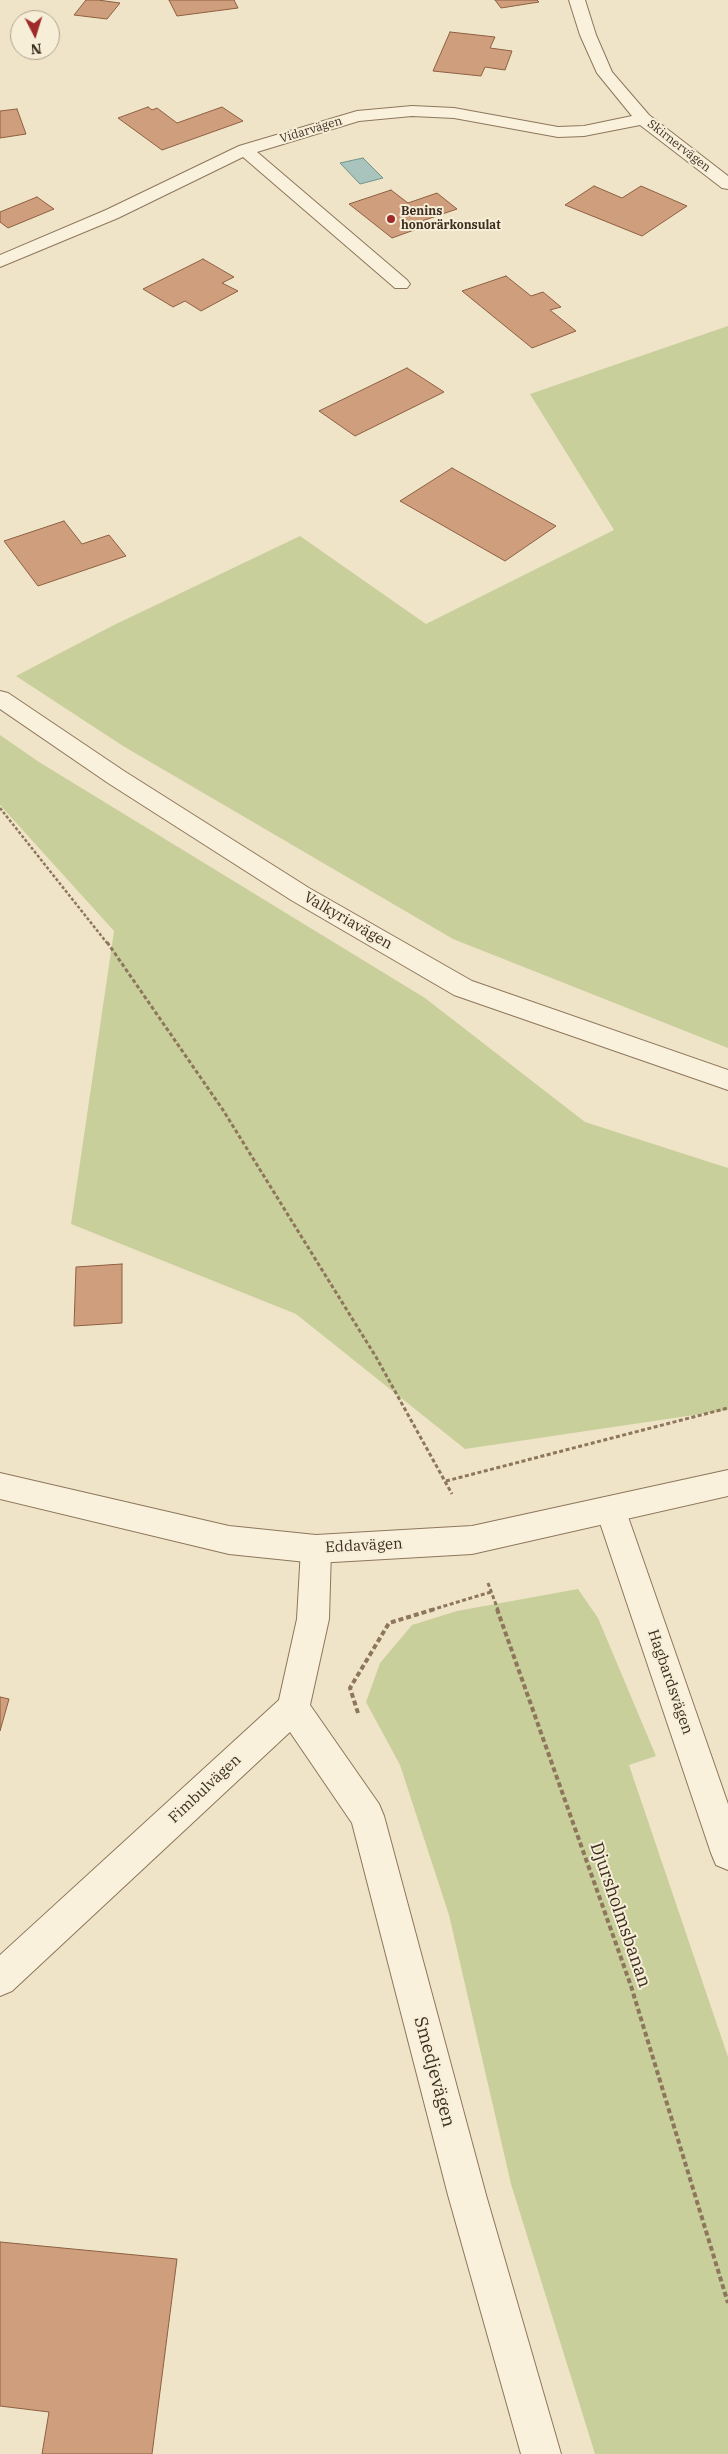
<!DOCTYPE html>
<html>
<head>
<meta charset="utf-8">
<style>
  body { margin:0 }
  #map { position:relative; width:728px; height:2454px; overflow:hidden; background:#f0e4c8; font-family:"IBM Plex Serif",serif }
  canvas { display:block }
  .north { position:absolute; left:10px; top:10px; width:50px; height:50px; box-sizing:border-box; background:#f7eed8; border:1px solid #ada18e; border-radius:50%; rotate:175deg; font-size:14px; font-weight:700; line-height:20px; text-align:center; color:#3d2e20 }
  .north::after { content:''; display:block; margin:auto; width:18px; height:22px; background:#9e2a2b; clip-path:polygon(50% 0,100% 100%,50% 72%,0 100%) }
</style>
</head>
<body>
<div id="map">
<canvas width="728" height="2454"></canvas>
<div class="north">N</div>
</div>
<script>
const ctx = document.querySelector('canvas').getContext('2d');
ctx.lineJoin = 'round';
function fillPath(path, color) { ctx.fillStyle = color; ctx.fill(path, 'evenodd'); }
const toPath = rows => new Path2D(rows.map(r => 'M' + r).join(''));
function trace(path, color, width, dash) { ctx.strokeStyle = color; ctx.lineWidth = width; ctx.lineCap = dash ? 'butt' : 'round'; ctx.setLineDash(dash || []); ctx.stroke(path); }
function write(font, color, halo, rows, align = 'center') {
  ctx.font = font + ' "IBM Plex Serif",serif'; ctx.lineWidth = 4; ctx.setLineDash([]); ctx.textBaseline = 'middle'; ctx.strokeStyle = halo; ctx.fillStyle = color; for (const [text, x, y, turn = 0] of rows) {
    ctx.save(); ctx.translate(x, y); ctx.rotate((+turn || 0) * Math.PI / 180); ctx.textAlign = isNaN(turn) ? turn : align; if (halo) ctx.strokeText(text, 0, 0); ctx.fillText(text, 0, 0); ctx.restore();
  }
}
const green = toPath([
  [728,326,728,1048,453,939,123,746,16,676,114,625,300,536,426,624,614,530,530,394],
  [0,735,39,762,425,998,585,1122,728,1168,728,1410,465,1449,296,1314,71,1224,114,931,0,805],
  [578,1589,598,1618,656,1756,629,1765,728,2057,728,2454,595,2454,511,2184,449,1915,400,1765,366,1702,380,1663,412,1625,457,1611]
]);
const water = toPath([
  [363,158,383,178,360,184,340,163,363,158]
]);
const building = toPath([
  [86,0,98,0,120,3,107,19,74,15,86,0],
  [169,0,234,0,238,8,177,16,169,0],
  [495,0,537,0,539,2,501,8,495,0],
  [450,32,495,37,490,48,512,51,505,70,485,67,481,76,433,71,450,32],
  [148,107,152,110,157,108,177,123,222,107,243,121,162,150,118,118,148,107],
  [17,109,26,134,0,138,0,111,17,109],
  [594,186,622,198,641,186,687,206,642,236,565,205,594,186],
  [391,190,408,203,437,193,457,209,422,221,428,225,392,238,349,204,391,190],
  [37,197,54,209,8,228,0,222,0,212,37,197],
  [203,259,234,277,222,283,238,291,201,311,185,301,173,307,143,289,203,259],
  [506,276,531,296,543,292,561,307,550,310,576,331,532,348,462,291,506,276],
  [407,368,444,392,355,436,319,411,407,368],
  [452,468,556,526,505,561,400,501,452,468],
  [64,521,82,544,109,535,126,556,38,586,4,541,64,521],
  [122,1264,122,1323,74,1326,76,1267,122,1264],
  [0,1697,9,1699,0,1731,0,1697],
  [0,2242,177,2259,152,2454,42,2454,49,2412,0,2406,0,2242]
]);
const pathFar2 = toPath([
  [0,808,107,943]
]);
const pathFar1 = toPath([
  [107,942,223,1110,376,1357,452,1494],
  [446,1481,728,1408],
  [488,1583,498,1610],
  [431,1610,491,1592]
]);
const path = toPath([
  [497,1609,631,1986,728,2303],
  [358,1713,350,1688,389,1623,435,1609]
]);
const minor = toPath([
  [569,0,585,0,596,35,612,72,649,115,728,176,728,189,722,188,640,125,584,136,558,137,454,118,412,116,359,121,257,152,407,280,410,284,407,288,395,288,243,157,118,218,0,267,0,255,106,210,239,146,357,111,412,106,454,108,558,127,584,126,632,116,597,73,580,35,569,0],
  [0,691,8,693,124,771,309,888,472,981,728,1070,728,1090,454,995,291,900,108,783,0,709,0,691],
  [611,1497,622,1501,626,1511,728,1804,728,1870,716,1865,711,1853,596,1511,600,1501,611,1497],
  [316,1535,327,1539,331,1549,329,1619,310,1705,379,1804,384,1816,486,2195,561,2454,521,2454,448,2195,352,1823,290,1732,12,1991,0,1996,0,1955,279,1700,297,1619,301,1549,305,1539,316,1535]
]);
const tertiary = toPath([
  [728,1470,728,1496,472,1554,316,1563,229,1554,0,1499,0,1473,229,1526,316,1535,472,1526,728,1470]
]);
const markers = [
  [391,219,5,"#9e2a2b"]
];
const farStreetnames = [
  ["Vidarvägen",311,130,-17],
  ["Skirnervägen",679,146,38]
];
const farPoinames = [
  ["Benins",401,212],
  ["honorärkonsulat",401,226]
];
const streetNames = [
  ["Valkyriavägen",348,921,30],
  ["Eddavägen",364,1546,-3],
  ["Hagbardsvägen",670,1682,71],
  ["Fimbulvägen",205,1789,-43]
];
const nearStreetnames = [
  ["Djursholmsbanan",620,1915,71],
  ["Smedjevägen",434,2072,75]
];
fillPath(green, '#c9cf9b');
fillPath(water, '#a9c4bc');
trace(water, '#6f938a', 1);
fillPath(building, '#cf9f7d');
trace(building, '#8d5f41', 1);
trace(minor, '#8d765c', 2);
trace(tertiary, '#8d765c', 2);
trace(pathFar2, '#8d765c', 2.5, [3, 2]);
trace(pathFar1, '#8d765c', 3, [4, 2.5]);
trace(path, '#8d765c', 4, [5, 3]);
fillPath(minor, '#faf1dc');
fillPath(tertiary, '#faf1dc');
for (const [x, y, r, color] of markers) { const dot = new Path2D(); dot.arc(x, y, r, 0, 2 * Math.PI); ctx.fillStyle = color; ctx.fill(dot); trace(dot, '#f7eed8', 2); }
write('12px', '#3d2e20', '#f7eed8', farStreetnames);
write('bold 12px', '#3d2e20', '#f7eed8', farPoinames, 'left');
write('15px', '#3d2e20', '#f7eed8', streetNames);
write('18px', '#3d2e20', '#f7eed8', nearStreetnames);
</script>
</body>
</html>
